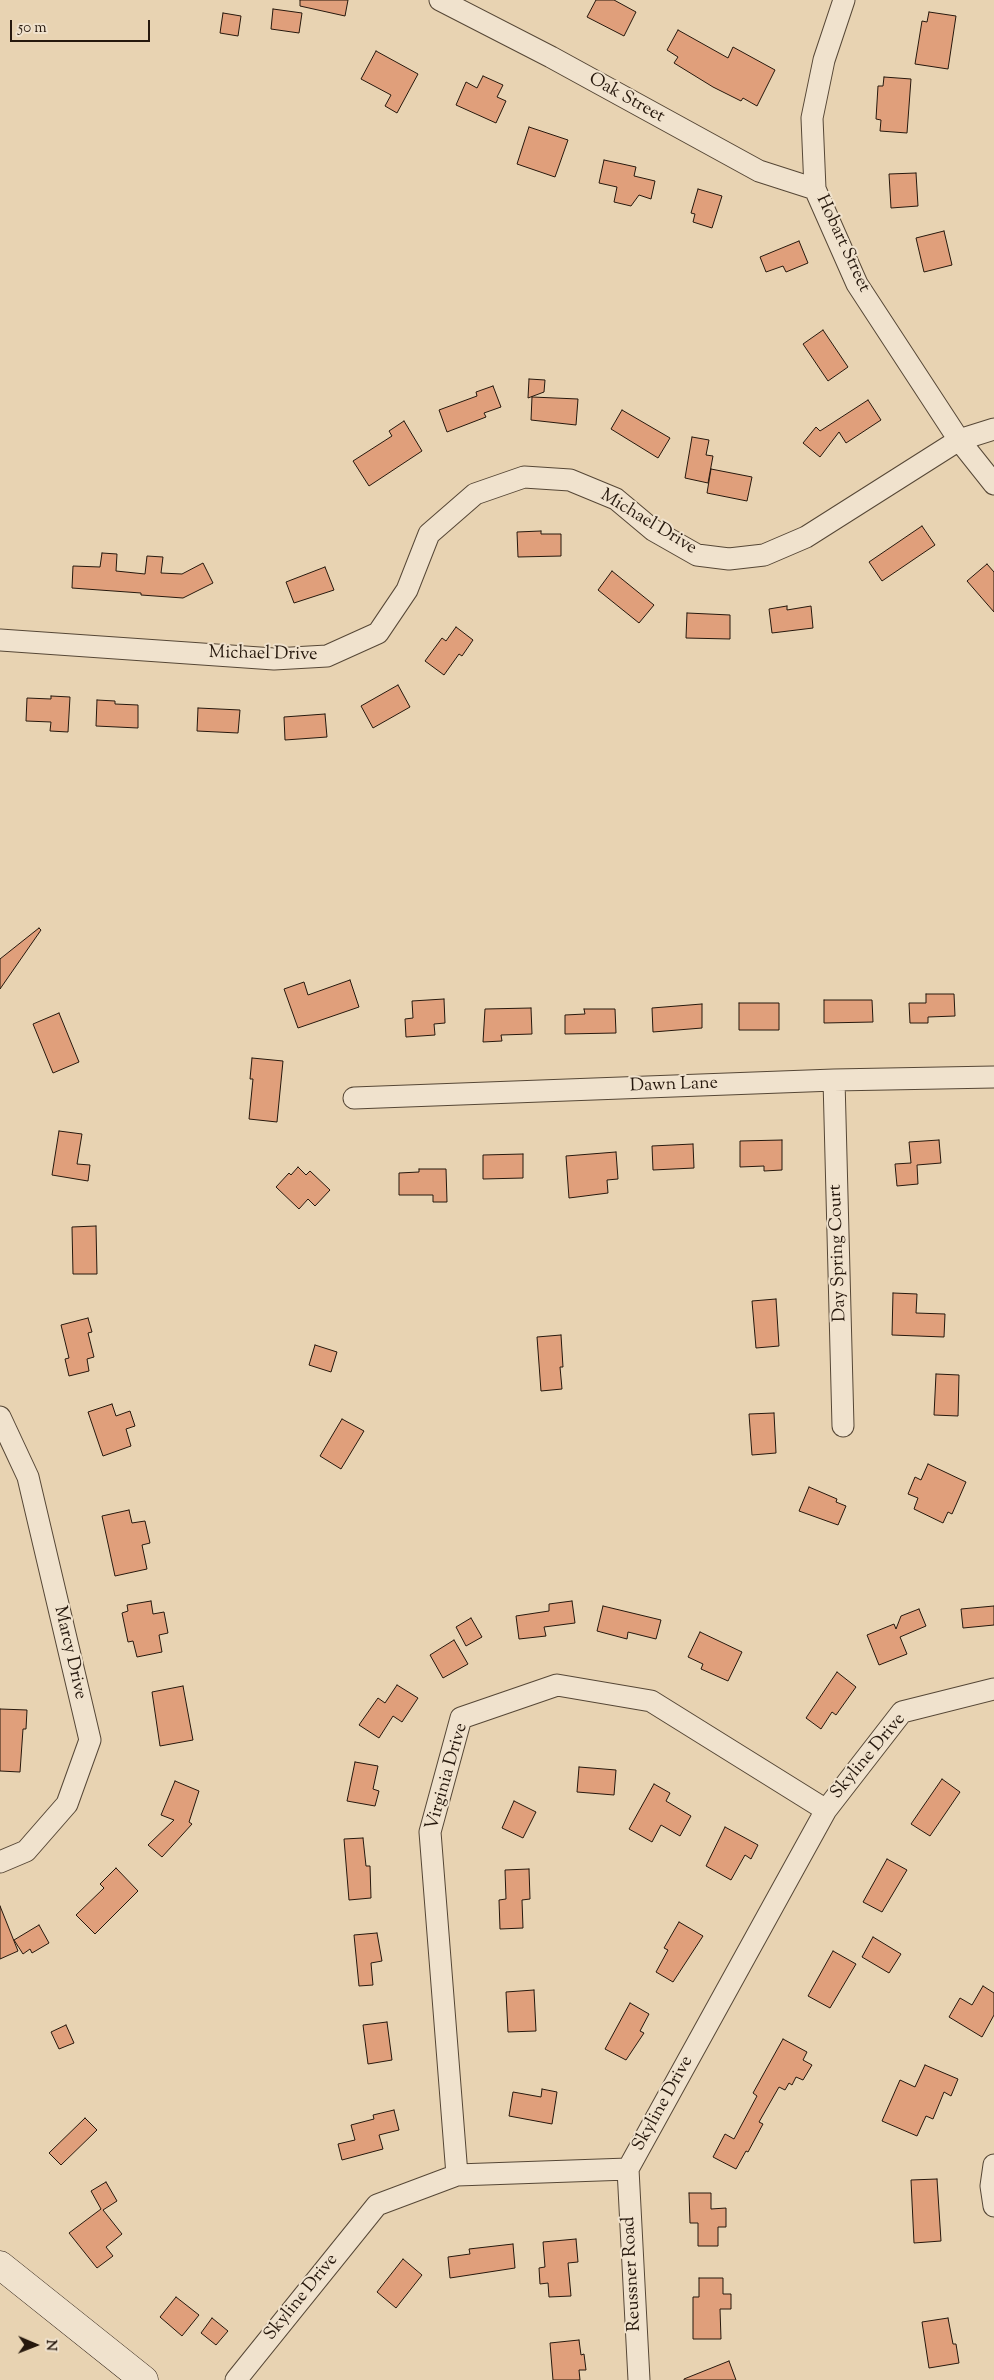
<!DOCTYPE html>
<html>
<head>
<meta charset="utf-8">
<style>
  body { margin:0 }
  #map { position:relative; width:994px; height:2380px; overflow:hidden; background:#e8d3b2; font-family:"Sorts Mill Goudy",serif }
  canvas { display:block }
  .north { position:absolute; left:10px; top:2320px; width:50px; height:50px; -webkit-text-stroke:4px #f0e2cd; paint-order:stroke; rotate:91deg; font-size:14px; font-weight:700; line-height:20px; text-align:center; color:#26180d }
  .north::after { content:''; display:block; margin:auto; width:18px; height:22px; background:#26180d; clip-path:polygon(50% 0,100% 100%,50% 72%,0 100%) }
  .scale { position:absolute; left:10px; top:20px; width:140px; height:22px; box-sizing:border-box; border:2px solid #26180d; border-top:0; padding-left:6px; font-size:15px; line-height:18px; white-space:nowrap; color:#26180d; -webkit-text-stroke:4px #f0e2cd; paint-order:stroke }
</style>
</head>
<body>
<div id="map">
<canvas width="994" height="2380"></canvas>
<div class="north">N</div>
<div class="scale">50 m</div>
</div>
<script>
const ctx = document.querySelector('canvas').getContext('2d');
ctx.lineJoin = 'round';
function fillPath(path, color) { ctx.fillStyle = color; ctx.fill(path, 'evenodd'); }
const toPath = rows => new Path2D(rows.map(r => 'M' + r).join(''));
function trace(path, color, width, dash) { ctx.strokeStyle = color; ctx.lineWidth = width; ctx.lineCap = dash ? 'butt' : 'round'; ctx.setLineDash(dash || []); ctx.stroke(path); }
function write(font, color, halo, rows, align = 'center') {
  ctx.font = font + ' "Sorts Mill Goudy",serif'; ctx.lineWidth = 4; ctx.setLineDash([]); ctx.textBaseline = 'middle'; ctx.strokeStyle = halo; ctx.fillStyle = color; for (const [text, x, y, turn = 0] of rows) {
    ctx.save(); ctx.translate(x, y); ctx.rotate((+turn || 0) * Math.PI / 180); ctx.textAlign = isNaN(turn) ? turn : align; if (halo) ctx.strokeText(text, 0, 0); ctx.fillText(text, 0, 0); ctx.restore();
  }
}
const building = toPath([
  [300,0,348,0,345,16,300,6,300,0],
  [596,0,614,0,636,12,624,36,587,17,596,0],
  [273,9,302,13,299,33,271,29,273,9],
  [929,12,956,16,948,69,915,64,922,21,927,22,929,12],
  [223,13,241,16,238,36,220,33,223,13],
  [678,30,728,58,733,47,775,70,757,106,743,98,741,101,713,87,674,63,678,57,667,50,678,30],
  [376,51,418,74,397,113,385,106,391,95,361,79,376,51],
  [483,76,503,85,497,97,506,101,496,123,456,105,466,82,477,88,483,76],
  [884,77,911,79,907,133,880,131,881,120,876,119,878,86,883,86,884,77],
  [529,127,568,140,555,177,517,164,529,127],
  [604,160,636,167,634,176,655,181,651,199,639,195,631,206,614,202,617,187,599,183,604,160],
  [916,173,918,206,891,208,889,174,916,173],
  [698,189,722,196,712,228,693,222,695,214,691,213,698,189],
  [944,231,952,265,924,272,916,238,944,231],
  [799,241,808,263,786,272,783,266,766,272,760,257,799,241],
  [823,330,848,367,828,381,803,344,823,330],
  [529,379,545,380,544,392,528,398,529,379],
  [493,386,501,407,484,413,486,417,447,432,439,410,477,396,476,392,493,386],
  [532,397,578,399,576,425,531,420,532,397],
  [868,400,881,420,846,443,839,432,820,457,803,443,816,427,820,431,868,400],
  [622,410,670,438,658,458,611,429,622,410],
  [404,421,422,451,369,486,353,461,392,436,389,431,404,421],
  [692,437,709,440,706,455,713,456,708,483,685,478,692,437],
  [711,469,752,477,747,501,707,493,711,469],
  [922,526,935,545,882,581,869,562,922,526],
  [541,531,541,534,561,534,561,556,518,557,517,532,541,531],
  [102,553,117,554,116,571,145,574,147,556,163,557,161,573,182,574,203,563,213,583,183,598,141,595,141,593,72,588,73,566,100,567,102,553],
  [987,564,994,572,994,612,967,581,987,564],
  [325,567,334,590,294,603,286,582,325,567],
  [612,571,654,605,639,623,598,590,612,571],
  [787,606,787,610,811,606,813,628,772,633,769,609,787,606],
  [687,613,730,615,730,639,686,638,687,613],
  [456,627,473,640,462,656,459,654,444,675,425,661,442,638,446,641,456,627],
  [398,685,410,707,373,728,361,706,398,685],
  [51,696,70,697,68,732,50,731,51,722,26,721,27,698,51,699,51,696],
  [97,700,115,701,115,704,138,705,138,728,96,726,97,700],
  [198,708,240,710,238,733,197,731,198,708],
  [325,714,327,737,285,740,284,717,325,714],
  [39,928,41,930,0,989,0,959,39,928],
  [350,980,359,1007,298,1028,284,989,304,982,308,995,350,980],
  [926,994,954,994,955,1016,928,1017,928,1023,910,1023,909,1003,926,1003,926,994],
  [444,999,445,1023,434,1024,435,1035,406,1037,405,1019,413,1018,412,1001,444,999],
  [824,1000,872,1000,873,1022,824,1023,824,1000],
  [739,1003,779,1003,779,1030,739,1030,739,1003],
  [702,1004,702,1028,653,1032,652,1008,702,1004],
  [531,1008,532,1034,501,1035,502,1041,483,1042,485,1009,531,1008],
  [584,1009,615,1009,616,1033,565,1034,565,1015,585,1014,584,1009],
  [59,1013,79,1062,53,1073,33,1024,59,1013],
  [252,1058,283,1061,277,1122,249,1119,253,1079,250,1079,252,1058],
  [59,1131,82,1134,77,1164,90,1165,88,1181,52,1175,59,1131],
  [782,1140,782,1170,764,1171,764,1166,740,1167,740,1141,782,1140],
  [939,1140,941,1163,917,1165,918,1184,897,1186,895,1164,911,1163,909,1142,939,1140],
  [693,1144,694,1168,653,1170,652,1146,693,1144],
  [616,1152,618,1179,607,1180,608,1193,569,1198,566,1156,616,1152],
  [523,1154,523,1178,483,1179,483,1155,523,1154],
  [298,1167,306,1175,310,1171,330,1190,315,1206,308,1199,299,1209,276,1187,289,1173,291,1175,298,1167],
  [419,1169,446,1169,447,1202,433,1202,433,1195,399,1195,399,1173,419,1172,419,1169],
  [96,1226,97,1274,73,1274,72,1227,96,1226],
  [893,1293,917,1294,916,1313,945,1314,944,1337,892,1335,893,1293],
  [776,1299,779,1346,756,1348,752,1301,776,1299],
  [88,1318,92,1332,88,1333,94,1357,87,1359,89,1371,69,1376,65,1359,69,1358,61,1325,88,1318],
  [561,1335,563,1367,560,1367,562,1389,541,1391,537,1337,561,1335],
  [315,1345,337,1352,331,1372,309,1365,315,1345],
  [936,1374,959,1375,958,1416,934,1415,936,1374],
  [112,1404,116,1416,130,1411,135,1426,126,1429,131,1446,103,1456,88,1412,112,1404],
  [774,1413,776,1453,752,1455,749,1414,774,1413],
  [342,1419,364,1431,341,1469,320,1456,342,1419],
  [928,1464,966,1482,952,1514,948,1512,943,1523,914,1509,918,1498,908,1494,915,1477,921,1480,928,1464],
  [809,1487,837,1499,836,1502,846,1506,838,1525,799,1511,809,1487],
  [129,1510,132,1523,145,1521,150,1543,142,1545,147,1569,115,1576,102,1516,129,1510],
  [151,1601,153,1614,164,1612,168,1633,159,1635,162,1652,137,1657,133,1641,128,1642,122,1613,128,1611,127,1605,151,1601],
  [572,1601,575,1623,544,1627,546,1636,519,1639,516,1616,549,1611,549,1604,572,1601],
  [603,1606,661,1620,656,1639,628,1632,627,1639,597,1631,603,1606],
  [994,1606,994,1625,963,1628,961,1609,994,1606],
  [919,1609,926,1626,900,1637,907,1654,879,1665,867,1635,894,1624,896,1629,901,1616,919,1609],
  [471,1618,482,1637,466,1646,456,1627,471,1618],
  [700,1632,742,1652,728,1681,701,1669,703,1664,688,1657,700,1632],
  [454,1640,468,1664,443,1678,430,1655,454,1640],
  [837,1672,856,1687,836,1715,832,1712,821,1729,806,1718,837,1672],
  [397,1685,418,1698,402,1722,393,1716,379,1738,359,1725,378,1698,385,1703,397,1685],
  [183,1686,193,1740,160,1746,152,1692,183,1686],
  [0,1709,27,1710,26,1729,23,1729,20,1772,0,1771,0,1709],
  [355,1762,378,1766,373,1789,379,1791,375,1806,347,1801,355,1762],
  [579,1767,616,1770,614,1795,577,1792,579,1767],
  [942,1779,960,1792,930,1836,911,1824,942,1779],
  [175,1781,199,1791,189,1822,192,1824,162,1857,148,1845,174,1820,161,1815,175,1781],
  [654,1784,670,1793,666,1801,691,1816,680,1836,661,1825,652,1842,629,1829,654,1784],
  [514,1801,536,1812,523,1838,502,1828,514,1801],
  [725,1827,758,1845,751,1859,745,1855,731,1880,706,1866,725,1827],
  [363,1838,366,1866,370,1866,371,1898,349,1900,344,1839,363,1838],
  [887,1859,907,1870,882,1912,863,1902,887,1859],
  [116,1868,138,1891,95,1934,76,1915,104,1888,100,1884,116,1868],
  [529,1869,530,1899,522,1900,523,1928,500,1929,499,1900,506,1899,505,1870,529,1869],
  [0,1906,18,1951,0,1959,0,1906],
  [679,1922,703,1936,673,1982,656,1972,668,1950,664,1948,679,1922],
  [39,1925,49,1943,32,1953,30,1949,23,1954,14,1940,39,1925],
  [377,1933,382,1961,371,1963,373,1985,359,1986,354,1935,377,1933],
  [873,1937,901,1954,889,1973,862,1957,873,1937],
  [833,1951,856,1964,830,2008,808,1996,833,1951],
  [983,1986,994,1993,994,2015,982,2037,949,2017,960,1998,972,2005,983,1986],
  [534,1990,536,2031,508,2032,506,1992,534,1990],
  [630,2003,649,2014,640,2031,644,2033,626,2060,605,2049,630,2003],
  [387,2022,392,2060,368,2064,363,2025,387,2022],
  [66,2025,74,2043,59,2049,51,2032,66,2025],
  [783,2039,807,2052,803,2060,812,2065,803,2080,796,2077,792,2085,789,2083,785,2090,779,2087,759,2122,763,2124,748,2152,746,2151,736,2169,713,2157,725,2134,734,2139,757,2096,753,2093,783,2039],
  [925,2065,958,2079,951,2096,944,2092,933,2119,926,2116,917,2136,882,2121,900,2080,915,2087,925,2065],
  [542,2089,557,2092,552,2124,509,2116,513,2092,541,2097,542,2089],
  [394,2110,399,2130,379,2135,383,2149,342,2160,338,2144,355,2140,351,2125,374,2119,373,2115,394,2110],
  [85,2118,97,2130,61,2165,49,2153,85,2118],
  [937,2179,941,2241,914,2243,911,2180,937,2179],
  [106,2182,117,2201,103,2210,122,2234,106,2247,113,2256,97,2268,69,2233,101,2209,91,2191,106,2182],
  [689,2193,711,2193,711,2209,726,2208,726,2227,718,2227,718,2246,698,2246,698,2223,690,2223,689,2193],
  [576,2239,578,2262,568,2263,571,2296,549,2297,548,2283,540,2284,539,2268,545,2267,543,2242,576,2239],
  [513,2244,515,2268,450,2278,448,2257,470,2254,469,2249,513,2244],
  [403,2259,422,2275,396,2308,377,2292,403,2259],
  [699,2278,723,2278,723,2294,731,2294,731,2309,720,2309,721,2339,693,2339,693,2297,699,2297,699,2278],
  [176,2297,199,2315,182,2336,160,2317,176,2297],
  [212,2318,228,2331,216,2345,201,2333,212,2318],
  [948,2318,953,2344,956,2344,959,2363,929,2368,922,2322,948,2318],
  [579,2340,581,2355,584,2354,586,2370,579,2370,580,2380,553,2380,550,2343,579,2340],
  [729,2361,736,2380,684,2380,684,2379,729,2361]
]);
const street = toPath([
  [440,0,551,57,759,171,815,189],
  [844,0,824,60,812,118,815,189,857,284,959,440,994,484],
  [0,640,274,659,327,656,378,633,407,590,429,534,475,494,524,477,570,480,616,499,653,530,697,555,729,559,764,555,806,537,959,440,994,429],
  [834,1080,843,1426],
  [354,1098,834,1080,994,1077],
  [0,1417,28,1477,90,1740,67,1804,26,1851,0,1862],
  [994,2165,991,2186,994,2206],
  [628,2169,826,1810,902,1712,994,1689],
  [628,2169,639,2380],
  [457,2175,430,1832,461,1718,557,1685,651,1701,826,1810],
  [236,2380,377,2205,457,2175,628,2169]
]);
const secondary = toPath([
  [0,2265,144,2380]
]);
const streetNames = [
  ["Oak Street",626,99,29],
  ["Hobart Street",842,244,65],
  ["Michael Drive",648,523,31],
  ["Michael Drive",263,655,1],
  ["Dawn Lane",674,1086,-2],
  ["Day Spring Court",839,1253,-92],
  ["Marcy Drive",69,1653,77],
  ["Skyline Drive",869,1757,-50],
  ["Virginia Drive",448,1777,-74],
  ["Skyline Drive",664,2104,-61],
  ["Reussner Road",633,2274,-93],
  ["Skyline Drive",302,2298,-51]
];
fillPath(building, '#e09f7b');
trace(building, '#26180d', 1);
trace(street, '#564736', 23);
trace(secondary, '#26180d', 29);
trace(street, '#f0e2cd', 21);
trace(secondary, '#f0e2cd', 28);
write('18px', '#26180d', '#f0e2cd', streetNames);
</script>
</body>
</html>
